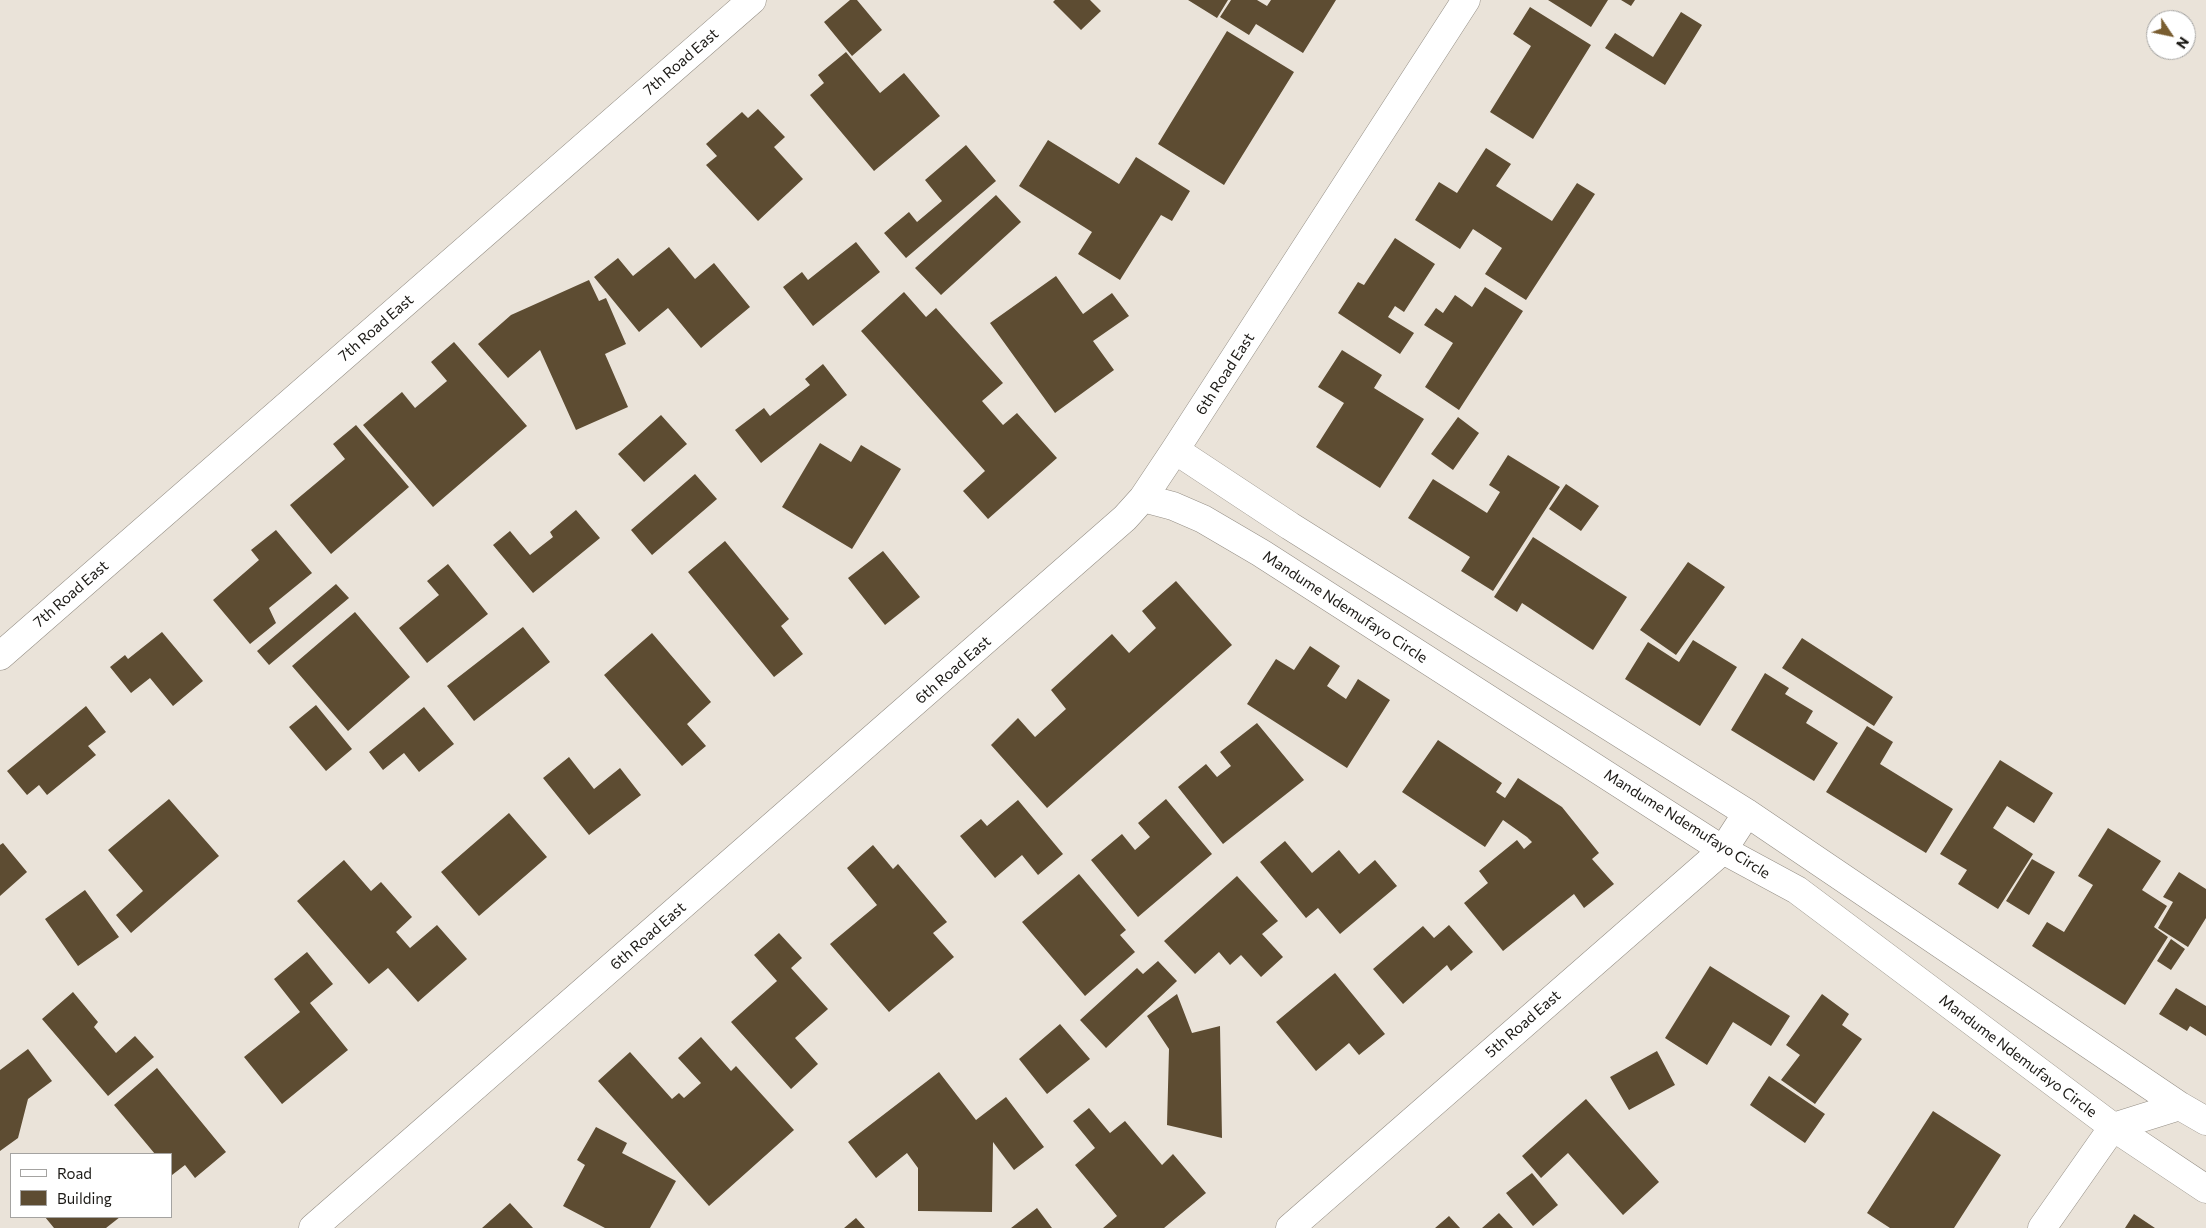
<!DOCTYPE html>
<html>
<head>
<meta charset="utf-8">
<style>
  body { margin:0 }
  #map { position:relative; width:2206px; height:1228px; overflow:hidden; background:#eae3d9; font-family:Commissioner,sans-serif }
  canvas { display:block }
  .legend { position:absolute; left:10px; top:1153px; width:162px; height:65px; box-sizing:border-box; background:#fff; border:1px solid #a4a3a1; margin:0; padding:6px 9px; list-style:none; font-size:15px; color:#1b1915 }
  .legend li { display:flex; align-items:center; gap:10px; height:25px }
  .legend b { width:25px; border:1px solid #a4a3a1 }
  .north { position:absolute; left:2146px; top:10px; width:50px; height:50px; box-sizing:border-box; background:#fff; border:1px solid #a4a3a1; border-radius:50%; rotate:124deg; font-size:14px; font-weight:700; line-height:20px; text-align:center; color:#1b1915 }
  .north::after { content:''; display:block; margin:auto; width:18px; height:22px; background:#795d30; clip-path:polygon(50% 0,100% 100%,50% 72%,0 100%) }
</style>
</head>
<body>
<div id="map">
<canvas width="2206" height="1228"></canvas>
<ul class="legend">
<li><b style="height:6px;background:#fff"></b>Road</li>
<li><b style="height:14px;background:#5d4c32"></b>Building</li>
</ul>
<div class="north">N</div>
</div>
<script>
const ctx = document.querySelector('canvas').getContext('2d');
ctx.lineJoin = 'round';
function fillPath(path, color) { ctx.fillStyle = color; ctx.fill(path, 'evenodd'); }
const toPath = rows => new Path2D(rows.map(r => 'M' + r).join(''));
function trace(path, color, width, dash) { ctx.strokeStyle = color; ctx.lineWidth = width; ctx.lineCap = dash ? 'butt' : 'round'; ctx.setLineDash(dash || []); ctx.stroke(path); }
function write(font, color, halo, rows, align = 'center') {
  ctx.font = font + ' Commissioner,sans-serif'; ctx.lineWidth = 5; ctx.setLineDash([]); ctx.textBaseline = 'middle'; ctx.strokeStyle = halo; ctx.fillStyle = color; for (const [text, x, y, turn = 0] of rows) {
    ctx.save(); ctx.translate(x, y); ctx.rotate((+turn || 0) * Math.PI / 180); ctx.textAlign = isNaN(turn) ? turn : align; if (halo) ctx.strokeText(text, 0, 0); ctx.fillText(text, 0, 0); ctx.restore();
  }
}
const building = toPath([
  [850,0,857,0,882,30,852,56,824,22],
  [1055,0,1090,0,1101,11,1081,30,1053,2],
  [1188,0,1228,0,1217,18],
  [1231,0,1257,0,1267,6,1271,0,1336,0,1303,53,1256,24,1249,35,1220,17],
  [1548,0,1608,0,1591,27],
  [1621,0,1635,0,1631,6],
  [1530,7,1591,45,1533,139,1490,112,1531,46,1513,34],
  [1681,12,1702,25,1665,85,1605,48,1615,33,1653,57],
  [1227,31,1294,72,1224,185,1158,144],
  [846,52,880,93,904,73,940,116,874,171,810,95,824,83,818,75],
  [758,109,785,137,774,147,803,179,758,221,706,165,717,156,706,144,742,112,748,118],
  [1048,140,1119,184,1136,157,1190,191,1172,221,1161,215,1120,280,1078,254,1092,232,1019,186],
  [966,145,996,181,906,258,884,233,909,212,917,222,942,201,925,180],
  [1486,148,1511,164,1496,186,1552,221,1577,183,1595,194,1526,300,1485,274,1502,248,1473,229,1460,249,1415,220,1439,182,1457,193],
  [996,195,1021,222,941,295,915,268],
  [1395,238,1435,264,1404,312,1395,306,1388,317,1414,333,1400,354,1338,313,1358,282,1364,285],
  [856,242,880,272,813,326,783,287,802,272,808,280],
  [669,247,695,279,714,263,750,307,701,348,668,308,639,332,594,277,618,258,633,276],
  [1056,276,1083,314,1112,293,1129,316,1093,341,1114,370,1055,413,990,323],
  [589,280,599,301,606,298,626,344,605,354,628,407,576,430,540,350,508,378,478,344,511,315],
  [1485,287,1523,311,1459,410,1425,387,1453,343,1424,325,1436,308,1443,313,1455,295,1472,307],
  [904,292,926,317,936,308,1003,383,982,401,1003,425,1017,413,1057,458,988,519,963,491,985,471,861,331],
  [454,342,527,426,433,507,363,425,402,392,415,408,447,381,431,362],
  [1342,350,1382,375,1374,388,1424,419,1380,488,1316,447,1344,403,1318,387],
  [823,364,847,395,761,463,735,430,764,408,770,416,810,385,805,379],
  [661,415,687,444,644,482,618,454],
  [1458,417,1479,433,1453,470,1431,454],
  [356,425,409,487,331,554,290,505,345,459,333,444],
  [820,443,851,462,861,445,901,469,852,549,782,507],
  [1508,455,1560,487,1493,591,1461,571,1470,557,1408,518,1433,479,1487,513,1500,492,1489,485],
  [695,474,717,499,652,555,631,530],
  [1566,484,1599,506,1581,531,1549,509],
  [576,510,600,538,533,593,493,545,510,531,530,555,553,537,550,532],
  [276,530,312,573,269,608,276,623,250,644,213,600,259,560,251,550],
  [1533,537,1627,597,1593,650,1522,603,1517,612,1494,597],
  [725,541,789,619,781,626,803,654,774,677,688,572],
  [883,551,920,597,885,625,848,578],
  [1688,562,1725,587,1676,655,1640,630],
  [448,564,488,614,427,663,399,628,439,595,427,581],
  [1176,581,1232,645,1047,808,991,745,1018,718,1035,737,1066,709,1051,690,1112,634,1129,653,1156,628,1142,611],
  [336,584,349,598,269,665,257,651],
  [355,612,410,677,348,731,292,666],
  [523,627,550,662,474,721,447,686],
  [162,632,203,681,173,706,150,678,131,693,110,667,125,655,128,659],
  [652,633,711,702,687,724,706,746,682,766,604,675],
  [1802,638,1893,697,1874,726,1782,668],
  [1693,640,1737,667,1700,726,1625,679,1648,642,1679,662],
  [1310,646,1340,666,1327,686,1346,699,1358,679,1390,700,1347,768,1247,704,1276,659,1294,670],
  [1765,673,1789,688,1785,694,1813,711,1806,723,1838,743,1814,781,1731,730],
  [316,705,352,749,326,771,289,727],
  [86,706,106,732,88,746,96,755,47,795,39,785,27,795,7,771],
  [424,707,454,744,419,772,404,753,383,770,369,752],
  [1257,723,1304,780,1223,844,1178,787,1206,764,1217,777,1231,766,1220,752],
  [1867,726,1893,742,1880,764,1953,809,1926,853,1826,792],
  [1438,740,1502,783,1496,792,1505,798,1518,778,1562,807,1599,853,1592,859,1614,884,1584,908,1574,894,1503,951,1464,903,1488,883,1479,871,1517,840,1524,849,1532,842,1527,837,1503,820,1485,847,1402,792],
  [569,757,594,789,620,768,641,795,589,835,543,778],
  [2000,760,2053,793,2034,823,2007,806,1993,828,2033,854,1998,909,1958,884,1967,870,1940,854],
  [169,799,219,856,131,933,116,915,143,891,108,850],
  [1166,799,1212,854,1138,917,1091,860,1122,834,1135,850,1150,837,1138,823],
  [1018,800,1063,854,1038,875,1022,855,995,878,960,836,981,819,987,826],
  [509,813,547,857,479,916,441,872],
  [2108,828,2161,861,2142,890,2167,906,2154,927,2168,937,2125,1005,2032,946,2047,922,2064,932,2093,885,2078,876],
  [1285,841,1312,873,1339,850,1359,874,1375,860,1397,886,1340,934,1318,908,1306,918,1260,862],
  [3,843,27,872,0,896,0,845],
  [873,845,893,869,898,864,947,922,933,933,954,957,889,1012,830,944,877,905,847,868],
  [2032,859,2055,872,2029,915,2006,901],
  [344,860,371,891,381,882,412,917,396,932,410,948,437,925,467,959,418,1002,388,968,369,984,297,901],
  [2179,872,2206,889,2206,918,2188,947,2158,928,2173,902,2163,897],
  [1079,874,1126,930,1120,935,1135,952,1085,996,1022,922],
  [1237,876,1278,921,1262,934,1283,957,1261,977,1241,955,1230,965,1219,952,1195,974,1164,941],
  [85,890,119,937,78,966,45,919],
  [1449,925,1473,952,1451,971,1447,965,1403,1004,1373,969,1423,926,1434,938],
  [779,933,802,958,791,968,828,1009,795,1038,818,1064,791,1089,731,1022,777,981,754,955],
  [2171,939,2185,949,2171,970,2157,961],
  [307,952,333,984,310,1003,348,1050,282,1104,244,1057,300,1012,274,979],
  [1158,961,1177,981,1106,1048,1080,1020,1137,968,1143,974],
  [1710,966,1790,1016,1771,1046,1733,1022,1707,1065,1665,1038],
  [1335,973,1385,1034,1359,1055,1349,1043,1316,1071,1276,1022],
  [2176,988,2206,1006,2206,1036,2190,1026,2187,1031,2159,1014],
  [73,992,98,1022,94,1027,116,1053,135,1036,154,1057,108,1096,42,1019],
  [1177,994,1192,1033,1220,1026,1222,1138,1167,1125,1169,1049,1147,1016],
  [1822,994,1849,1014,1842,1025,1862,1039,1815,1104,1781,1080,1800,1055,1786,1045],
  [1060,1024,1090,1059,1047,1094,1019,1059],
  [701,1037,731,1071,736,1066,794,1130,709,1206,598,1081,630,1052,672,1099,679,1093,684,1098,701,1083,678,1058],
  [28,1049,52,1081,28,1099,18,1138,0,1151,0,1070],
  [1657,1051,1675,1085,1629,1110,1610,1077],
  [157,1068,226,1152,195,1178,185,1165,172,1175,171,1154,155,1154,114,1105],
  [939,1072,976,1120,1006,1097,1044,1147,1014,1170,993,1142,992,1212,918,1211,918,1168,907,1153,876,1178,848,1142],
  [1769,1076,1825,1114,1805,1143,1750,1105],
  [1586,1099,1659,1182,1623,1215,1568,1153,1541,1178,1522,1156],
  [1089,1108,1110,1133,1125,1121,1162,1165,1173,1154,1206,1193,1164,1228,1103,1228,1117,1216,1075,1165,1095,1148,1073,1121],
  [1933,1111,2001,1155,1954,1228,1890,1228,1867,1213],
  [596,1127,627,1143,622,1153,676,1181,650,1228,605,1228,563,1206,585,1165,577,1160],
  [1532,1173,1558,1205,1533,1226,1506,1193],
  [510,1203,533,1228,482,1228],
  [1037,1208,1052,1228,1011,1228],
  [1499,1213,1513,1228,1482,1228],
  [2134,1214,2155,1228,2125,1228],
  [1449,1216,1460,1228,1435,1228],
  [45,1217,120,1217,106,1228,54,1228],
  [856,1218,865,1228,844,1228]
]);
const street = toPath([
  [1175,450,1290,526,1747,813,2180,1106,2206,1121],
  [1143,498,1173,506,1203,519,1261,553,1723,850,1797,890,2113,1127,2206,1189],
  [0,656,752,0],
  [313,1228,1125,518,1143,498,1175,450,1466,0],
  [1290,1228,1723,850,1747,813],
  [2042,1228,2113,1127,2180,1106]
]);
const streetNames = [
  ["7th Road East",681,62,-41],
  ["7th Road East",376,328,-41],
  ["6th Road East",1225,374,-57],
  ["7th Road East",71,594,-41],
  ["Mandume Ndemufayo Circle",1345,607,33],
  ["6th Road East",953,670,-41],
  ["Mandume Ndemufayo Circle",1687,824,32],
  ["6th Road East",648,936,-41],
  ["5th Road East",1523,1024,-41],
  ["Mandume Ndemufayo Circle",2018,1056,37]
];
fillPath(building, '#5d4c32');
trace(street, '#958f86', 29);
trace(street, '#fff', 28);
write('15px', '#1b1915', '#fff', streetNames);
</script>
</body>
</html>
